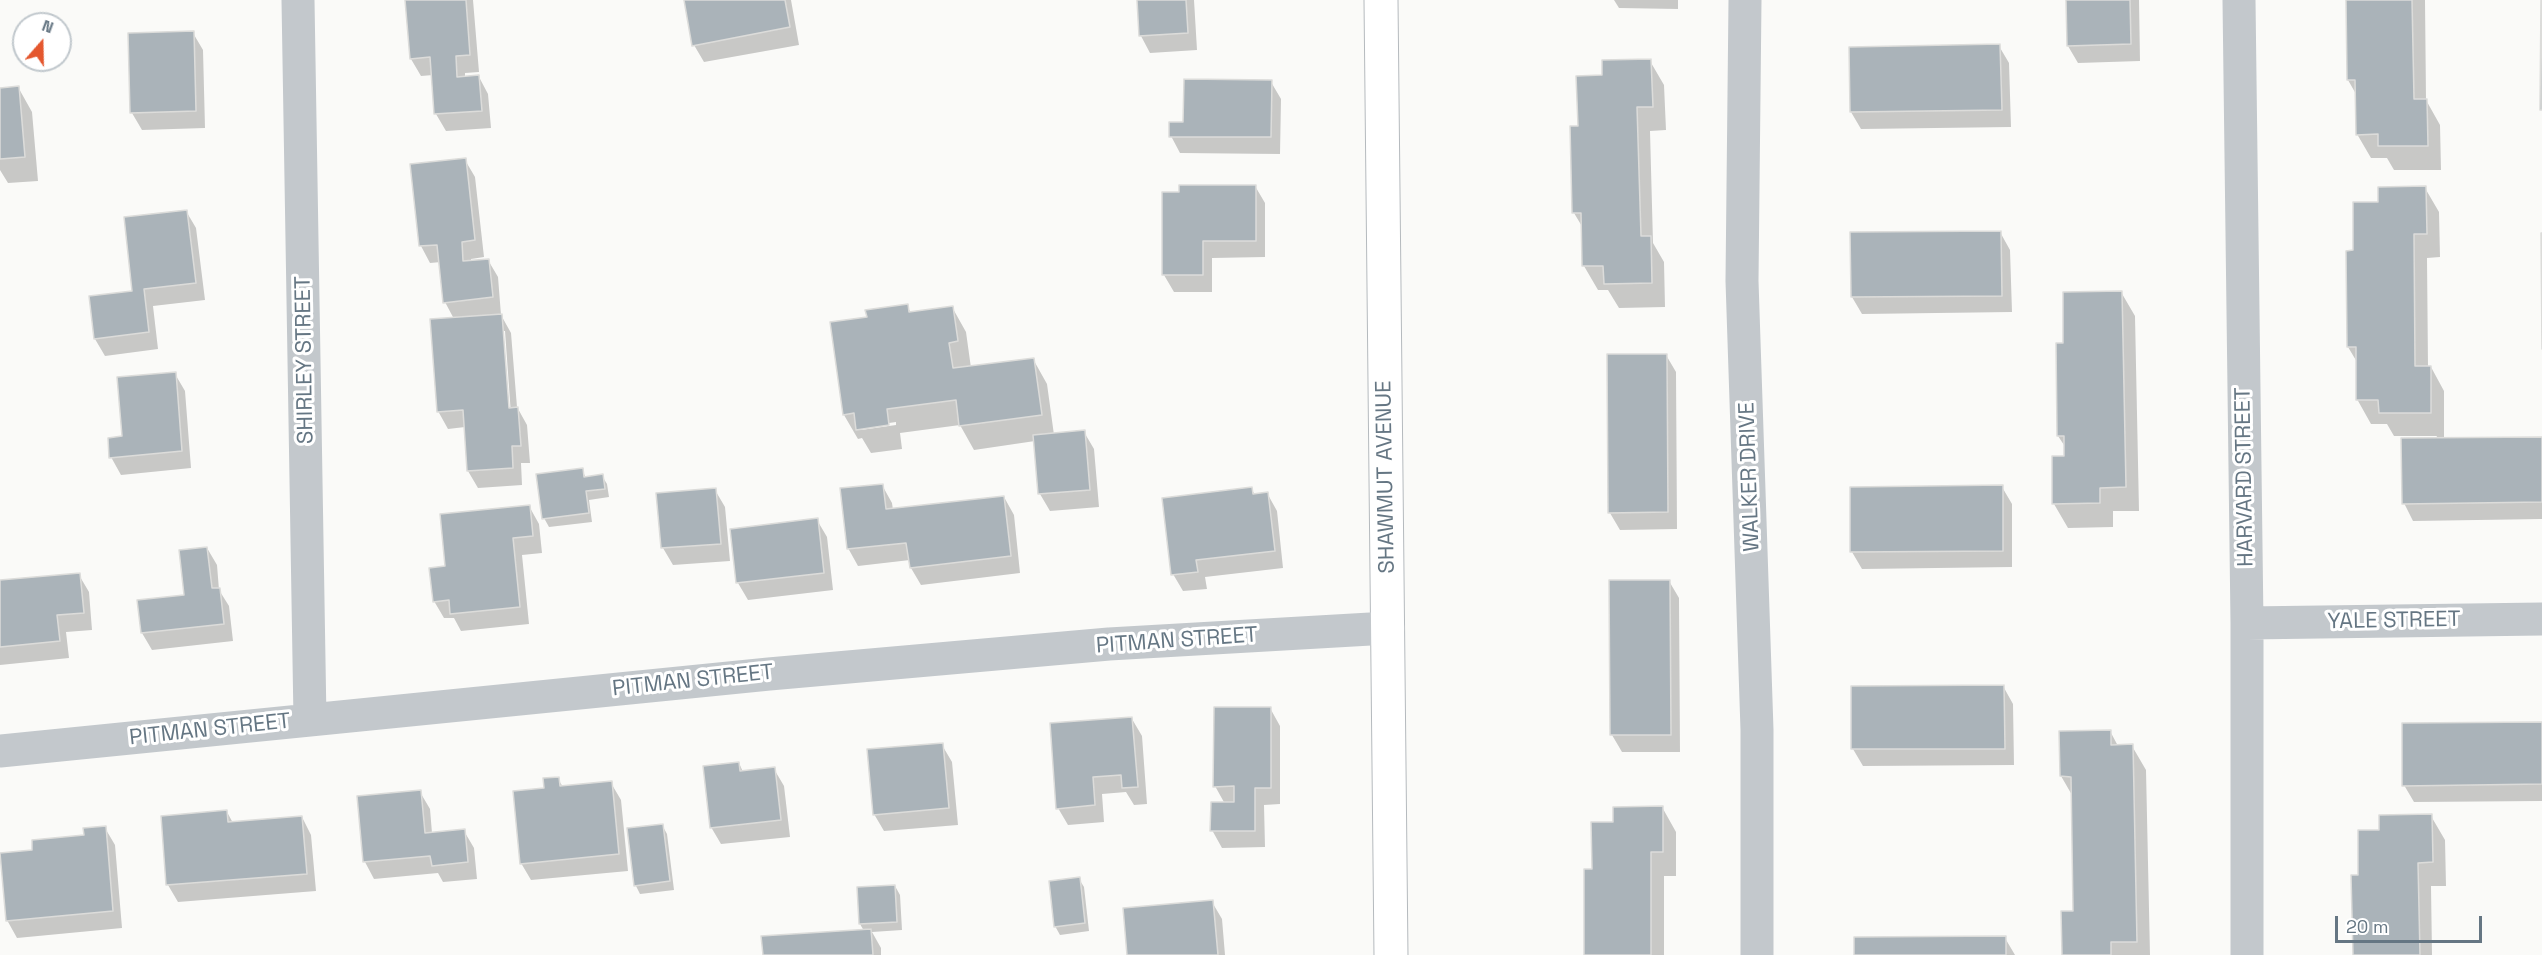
<!DOCTYPE html>
<html>
<head>
<meta charset="utf-8">
<style>
  body { margin:0 }
  #map { position:relative; width:2542px; height:955px; overflow:hidden; background:#fafaf8; font-family:"Space Grotesk",sans-serif }
  canvas { display:block }
  .north { position:absolute; left:12px; top:12px; width:60px; height:60px; box-sizing:border-box; background:#fff; border:2px solid #c1c8cd; border-radius:50%; rotate:20deg; font-size:16px; font-weight:700; line-height:24px; text-align:center; color:#657683 }
  .north::after { content:''; display:block; margin:auto; width:21px; height:27px; background:#e4572e; clip-path:polygon(50% 0,100% 100%,50% 72%,0 100%) }
  .scale { position:absolute; left:2335px; top:916px; width:147px; height:27px; box-sizing:border-box; border:3px solid #657683; border-top:0; padding-left:8px; font-size:18px; line-height:21px; white-space:nowrap; color:#657683; -webkit-text-stroke:4px #fff; paint-order:stroke }
</style>
</head>
<body>
<div id="map">
<canvas width="2542" height="955"></canvas>
<div class="north">N</div>
<div class="scale">20 m</div>
</div>
<script>
const ctx = document.querySelector('canvas').getContext('2d');
ctx.lineJoin = 'round';
function fillPath(path, color) { ctx.fillStyle = color; ctx.fill(path, 'evenodd'); }
const toPath = rows => new Path2D(rows.map(r => 'M' + r).join(''));
function trace(path, color, width, dash) { ctx.strokeStyle = color; ctx.lineWidth = width; ctx.lineCap = dash ? 'butt' : 'round'; ctx.setLineDash(dash || []); ctx.stroke(path); }
function write(font, color, halo, rows, align = 'center') {
  ctx.font = font + ' "Space Grotesk",sans-serif'; ctx.lineWidth = 6; ctx.setLineDash([]); ctx.textBaseline = 'middle'; ctx.strokeStyle = halo; ctx.fillStyle = color; for (const [text, x, y, turn = 0] of rows) {
    ctx.save(); ctx.translate(x, y); ctx.rotate((+turn || 0) * Math.PI / 180); ctx.textAlign = isNaN(turn) ? turn : align; if (halo) ctx.strokeText(text, 0, 0); ctx.fillText(text, 0, 0); ctx.restore();
  }
}
const shadow = toPath([
  [407,0,473,0,479,72,465,73,465,78,479,77,488,94,491,128,446,131,436,114,433,75,421,76,411,59],
  [686,0,791,0,799,45,704,62,694,45],
  [1138,0,1194,0,1197,50,1150,53,1141,36],
  [1614,0,1678,0,1678,9,1619,8],
  [2067,0,2139,0,2140,61,2078,63,2068,46],
  [2347,0,2425,0,2426,100,2440,125,2441,170,2394,170,2387,158,2371,158,2357,134,2356,94,2348,80],
  [193,33,203,50,205,128,142,130,132,113],
  [1999,46,2009,63,2011,127,1861,129,1851,112],
  [1650,61,1664,85,1666,130,1650,131,1653,243,1664,262,1665,307,1619,308,1608,290,1598,290,1584,266,1583,228,1574,213,1579,128,1604,77],
  [1271,82,1281,99,1280,154,1180,153,1171,136,1185,123],
  [18,87,32,112,38,181,8,183,0,170,0,89],
  [465,160,475,177,484,257,471,259,471,262,488,260,498,277,501,315,511,333,517,407,527,425,530,463,521,463,522,485,478,488,468,471,465,427,448,429,438,411,454,319,445,302,441,262,430,263,421,246],
  [502,331,505,331,511,415,508,415],
  [1255,186,1265,203,1265,257,1212,258,1212,292,1174,292,1164,275],
  [2425,188,2439,212,2440,257,2427,258,2428,367,2431,367,2444,391,2444,439,2542,438,2542,519,2413,521,2404,503,2437,436,2394,436,2387,424,2371,424,2357,399,2357,362,2348,347,2355,252,2379,203],
  [186,211,196,228,205,300,153,306,158,349,105,356,95,339,134,292],
  [2000,232,2010,250,2012,312,1862,314,1852,297],
  [2121,292,2135,316,2139,511,2113,511,2113,527,2068,528,2054,504,2065,458,2066,448,2058,436,2065,345],
  [907,306,911,313,952,307,966,332,971,368,1033,359,1047,384,1054,435,1084,432,1094,449,1099,507,1050,511,1040,494,1035,441,974,450,960,425,900,433,902,449,871,453,862,438,858,439,844,415,868,318],
  [896,422,896,425,861,430,861,427],
  [1666,355,1676,372,1677,529,1620,530,1610,513],
  [175,374,185,391,191,468,121,475,111,457],
  [582,470,586,478,602,476,607,484,609,497,589,500,592,522,549,527,544,518],
  [882,485,892,503,893,510,1004,497,1014,515,1020,573,921,585,911,568,910,560,858,566,848,548],
  [2002,487,2012,504,2012,567,1862,569,1852,552,1851,489],
  [1251,488,1255,495,1267,493,1277,511,1283,568,1205,577,1207,589,1183,591,1173,574],
  [715,490,725,507,730,561,673,565,663,548],
  [529,506,539,524,542,553,522,555,529,624,461,631,454,618,444,618,434,601,447,568],
  [817,520,827,537,833,590,748,600,738,583,731,530],
  [207,548,217,565,219,590,229,606,233,641,152,650,142,633,139,601,186,596],
  [79,575,89,592,92,630,66,632,69,658,0,665,0,582],
  [1669,581,1679,598,1680,752,1622,752,1612,735,1611,582],
  [2003,686,2013,704,2014,765,1863,766,1853,749],
  [1270,708,1280,726,1280,804,1264,805,1265,847,1222,848,1212,830,1225,804,1215,786],
  [1132,719,1142,736,1147,804,1134,805,1126,792,1102,794,1104,822,1068,825,1058,808],
  [2542,723,2542,801,2414,802,2404,785],
  [2110,731,2118,746,2132,746,2146,770,2150,955,2063,955,2074,912,2072,795,2061,776],
  [942,745,952,762,958,825,884,831,874,814],
  [739,763,743,772,774,769,784,786,790,837,721,844,711,827],
  [558,779,563,787,611,783,621,800,628,871,531,880,521,863,546,789],
  [420,792,430,809,432,833,464,831,474,848,477,879,443,882,438,873,374,879,365,862],
  [1662,807,1676,832,1676,876,1664,876,1664,955,1586,955,1593,870,1615,823],
  [227,812,233,823,302,817,311,835,316,891,178,902,168,885,163,817],
  [2431,816,2445,840,2446,886,2431,886,2432,955,2354,955,2360,877],
  [662,825,667,834,674,890,640,894,636,886],
  [105,828,115,845,122,928,17,938,7,920,86,837],
  [1079,879,1084,887,1089,931,1060,935,1055,926],
  [895,886,900,895,902,930,872,932,881,948,881,955,764,955,864,931,860,924,858,889],
  [1212,902,1222,919,1225,955,1129,955],
  [2005,938,2015,955,1856,955]
]);
const building = toPath([
  [405,0,466,0,470,55,456,56,457,77,479,75,482,111,434,114,430,57,410,59,405,0],
  [684,0,785,0,790,27,692,46,684,0],
  [1137,0,1186,0,1188,33,1139,36,1137,0],
  [2066,0,2130,0,2131,44,2067,46,2066,0],
  [2346,0,2412,0,2414,99,2427,99,2428,146,2378,146,2378,134,2356,135,2355,80,2347,80,2346,0],
  [2541,0,2542,0,2542,110,2540,110,2541,0],
  [194,31,196,111,130,113,128,33,194,31],
  [2000,44,2002,110,1850,112,1849,47,2000,44],
  [1651,59,1653,107,1637,107,1641,236,1651,236,1652,283,1604,284,1603,266,1582,266,1581,213,1572,213,1570,126,1578,126,1576,76,1602,75,1602,60,1651,59],
  [1184,79,1272,80,1271,137,1169,137,1169,122,1183,122,1184,79],
  [19,86,25,157,0,159,0,88,19,86],
  [466,158,475,240,462,242,463,261,489,259,493,297,443,303,437,245,419,246,410,164,466,158],
  [1179,185,1256,185,1256,241,1203,241,1203,275,1162,275,1162,192,1179,192,1179,185],
  [2426,186,2427,234,2414,234,2415,366,2431,366,2431,413,2379,413,2378,400,2356,400,2356,347,2347,347,2346,251,2353,250,2353,202,2378,202,2378,187,2426,186],
  [187,210,196,283,144,289,149,332,94,339,89,296,132,291,124,217,187,210],
  [2001,231,2002,296,1851,297,1850,232,2001,231],
  [2541,233,2542,233,2542,349,2541,233],
  [2122,291,2126,487,2100,488,2100,503,2052,504,2052,456,2064,456,2064,436,2057,436,2056,343,2063,343,2063,292,2122,291],
  [908,304,909,312,953,306,958,341,949,343,953,368,1034,358,1042,415,959,426,956,400,887,409,889,425,856,430,854,413,843,415,830,322,867,317,865,310,908,304],
  [502,314,509,408,518,407,521,446,512,446,513,468,467,471,463,410,437,412,430,319,502,314],
  [1607,354,1667,354,1668,512,1608,513,1607,354],
  [176,372,182,451,109,458,108,438,122,436,117,377,176,372],
  [1085,430,1090,490,1038,494,1033,435,1085,430],
  [2542,437,2542,502,2402,504,2401,438,2542,437],
  [583,468,584,477,603,474,605,489,586,491,589,513,542,519,536,474,583,468],
  [883,484,886,509,1004,496,1011,556,910,568,906,543,847,549,840,488,883,484],
  [2003,485,2003,551,1850,552,1850,487,2003,485],
  [1252,487,1253,494,1268,492,1275,551,1196,560,1198,572,1171,575,1162,498,1252,487],
  [716,488,721,544,661,548,656,493,716,488],
  [530,505,533,536,513,538,520,607,450,614,449,600,433,602,429,568,445,566,440,514,530,505],
  [818,518,824,573,736,583,730,529,818,518],
  [207,547,212,588,220,588,224,624,141,633,137,600,184,595,179,550,207,547],
  [80,573,84,613,57,615,60,641,0,647,0,580,80,573],
  [1609,580,1670,580,1671,735,1610,735,1609,580],
  [2004,685,2005,749,1851,749,1851,686,2004,685],
  [1214,707,1271,707,1271,788,1255,788,1255,831,1210,831,1211,802,1234,802,1234,786,1213,787,1214,707],
  [1132,717,1138,787,1122,788,1121,775,1093,777,1095,805,1056,809,1050,723,1132,717],
  [2542,722,2542,784,2402,786,2402,723,2542,722],
  [2111,730,2111,745,2133,744,2137,942,2111,942,2111,955,2062,955,2061,911,2073,911,2071,777,2060,776,2059,731,2111,730],
  [943,743,949,808,873,815,867,749,943,743],
  [739,762,740,771,775,767,781,820,710,828,703,766,739,762],
  [559,777,560,786,612,781,619,854,520,864,513,791,544,788,543,778,559,777],
  [421,790,425,833,465,829,468,862,432,866,430,856,363,862,357,796,421,790],
  [1663,806,1663,852,1651,852,1651,955,1584,955,1584,869,1592,869,1591,822,1613,822,1613,807,1663,806],
  [227,810,228,822,302,816,307,874,166,885,161,816,227,810],
  [2432,814,2433,862,2418,863,2420,955,2353,955,2351,875,2358,875,2358,830,2379,830,2379,815,2432,814],
  [663,824,670,881,634,886,627,828,663,824],
  [106,826,113,911,6,921,0,853,32,850,32,840,84,835,83,828,106,826],
  [1080,877,1085,923,1054,927,1049,881,1080,877],
  [895,885,897,922,859,924,857,887,895,885],
  [1213,900,1218,955,1127,955,1123,908,1213,900],
  [871,929,873,955,763,955,761,936,871,929],
  [2006,936,2006,955,1854,955,1854,937,2006,936]
]);
const minor = toPath([
  [298,0,310,720],
  [1745,0,1742,281,1757,730,1757,955],
  [2239,0,2247,623,2247,955],
  [2247,623,2542,619],
  [0,751,769,674,1109,644,1388,628]
]);
const major = toPath([
  [1381,0,1391,955]
]);
const streetNames = [
  ["SHIRLEY STREET",305,360,-91],
  ["SHAWMUT AVENUE",1386,477,-91],
  ["WALKER DRIVE",1750,477,-92],
  ["HARVARD STREET",2245,477,-91],
  ["YALE STREET",2394,621,-1],
  ["PITMAN STREET",1177,641,-4],
  ["PITMAN STREET",693,681,-6],
  ["PITMAN STREET",210,730,-6]
];
fillPath(shadow, '#0003');
fillPath(building, '#aab3b9');
trace(building, '#dcdcda', 1.5);
trace(major, '#b5babe', 35);
trace(minor, '#c3c8cc', 33);
trace(major, '#fff', 33);
write('22px', '#657683', '#fff', streetNames);
</script>
</body>
</html>
